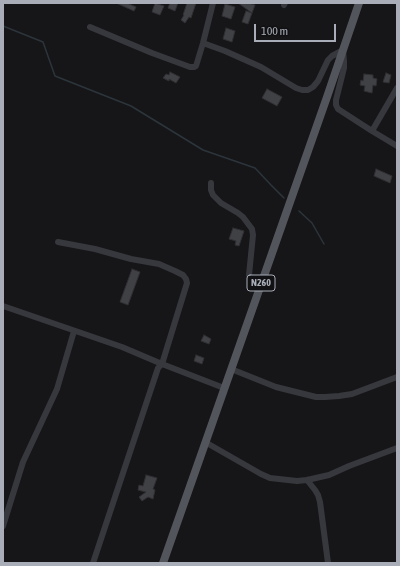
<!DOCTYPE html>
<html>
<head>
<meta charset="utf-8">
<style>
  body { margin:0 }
  #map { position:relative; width:400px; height:566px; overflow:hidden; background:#161618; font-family:"Asap Condensed",sans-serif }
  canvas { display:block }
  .frame { position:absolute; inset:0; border:4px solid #a8adb8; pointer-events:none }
  .scale { position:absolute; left:254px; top:24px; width:82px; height:18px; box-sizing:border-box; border:2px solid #a8adb8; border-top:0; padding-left:5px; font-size:12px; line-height:14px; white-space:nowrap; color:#a8adb8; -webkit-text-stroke:3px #111113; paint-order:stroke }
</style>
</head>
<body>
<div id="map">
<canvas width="400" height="566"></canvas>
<div class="frame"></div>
<div class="scale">100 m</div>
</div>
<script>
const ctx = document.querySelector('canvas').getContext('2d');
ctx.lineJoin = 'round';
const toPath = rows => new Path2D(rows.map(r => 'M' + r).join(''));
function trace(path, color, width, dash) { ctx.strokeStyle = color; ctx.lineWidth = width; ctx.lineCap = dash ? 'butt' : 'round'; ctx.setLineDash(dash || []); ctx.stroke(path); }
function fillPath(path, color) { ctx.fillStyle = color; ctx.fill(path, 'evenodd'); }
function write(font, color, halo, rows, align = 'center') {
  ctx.font = font + ' "Asap Condensed",sans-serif'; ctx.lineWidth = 4; ctx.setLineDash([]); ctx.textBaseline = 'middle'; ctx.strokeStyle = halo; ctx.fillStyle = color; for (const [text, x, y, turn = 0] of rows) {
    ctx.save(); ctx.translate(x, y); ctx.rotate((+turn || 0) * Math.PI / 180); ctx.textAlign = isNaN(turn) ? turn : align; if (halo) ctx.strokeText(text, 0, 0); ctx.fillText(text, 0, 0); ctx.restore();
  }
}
const stream = toPath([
  [3,26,43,42,55,76,131,106,203,150,255,168,271,185,284,198],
  [299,211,312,223,324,244]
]);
const building = toPath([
  [116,3,127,3,136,7,134,11,116,3],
  [155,3,164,6,160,15,152,12,155,3],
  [170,3,178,3,175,11,168,8,170,3],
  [187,3,196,3,191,18,189,17,185,23,181,20,184,15,183,15,187,3],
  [238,3,248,3,255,5,252,13,238,3],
  [225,4,235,7,231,19,222,16,225,4],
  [246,11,252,13,248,24,242,22,246,11],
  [226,28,235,31,232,42,223,39,226,28],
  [170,72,180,77,176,83,169,79,169,81,163,78,166,74,169,75,170,72],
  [386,73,391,75,389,83,383,82,386,73],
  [364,74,373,75,373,78,377,79,376,86,373,85,372,93,364,91,365,86,360,85,361,80,363,81,364,74],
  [267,89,282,97,277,106,262,98,267,89],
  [376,169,392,176,390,183,374,176,376,169],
  [233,228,244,231,239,246,235,245,236,241,229,239,233,228],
  [132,269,140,272,128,305,120,302,132,269],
  [204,335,211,339,209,344,201,341,204,335],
  [196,355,204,358,202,364,194,361,196,355],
  [146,475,157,478,153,489,155,490,153,499,148,497,142,501,139,497,146,492,138,490,139,485,143,486,146,475]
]);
const minor = toPath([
  [284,5,285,3],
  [90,27,152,53,190,67,194,67,196,66,203,43,213,3],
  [203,43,225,51,261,67,296,88,302,90,308,90,313,87,318,81,328,60,332,56,343,50,344,61,344,68,336,100,336,105,338,109,372,131,397,146],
  [372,131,397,88],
  [211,183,211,190,213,195,221,203,238,213,243,217,252,229,253,235,249,275,251,277,262,281],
  [58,242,95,249,131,259,159,264,175,271,183,275,186,279,187,283,162,364,158,368,93,563],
  [3,306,122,347,162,364,224,388],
  [231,369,276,387,316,397,325,397,339,396,352,394,397,377],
  [205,442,261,474,270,478,297,481,307,480,329,475,349,466,397,448],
  [307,480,315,490,318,495,320,502,328,563],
  [3,526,23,462,57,389,74,331]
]);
const major = toPath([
  [163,563,327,97,359,3]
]);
const shields = [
  [261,283,28]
];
const shieldNames = [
  ["N260",261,283]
];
trace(stream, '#2c353c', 1.5);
fillPath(building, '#404145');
trace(building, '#303034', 1);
trace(minor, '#37383d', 6);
trace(major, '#53555c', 8);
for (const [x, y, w] of shields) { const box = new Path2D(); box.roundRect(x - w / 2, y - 8, w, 16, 3); ctx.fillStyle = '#111113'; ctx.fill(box); trace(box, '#a8adb8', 1); }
write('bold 10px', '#a8adb8', null, shieldNames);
</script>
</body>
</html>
